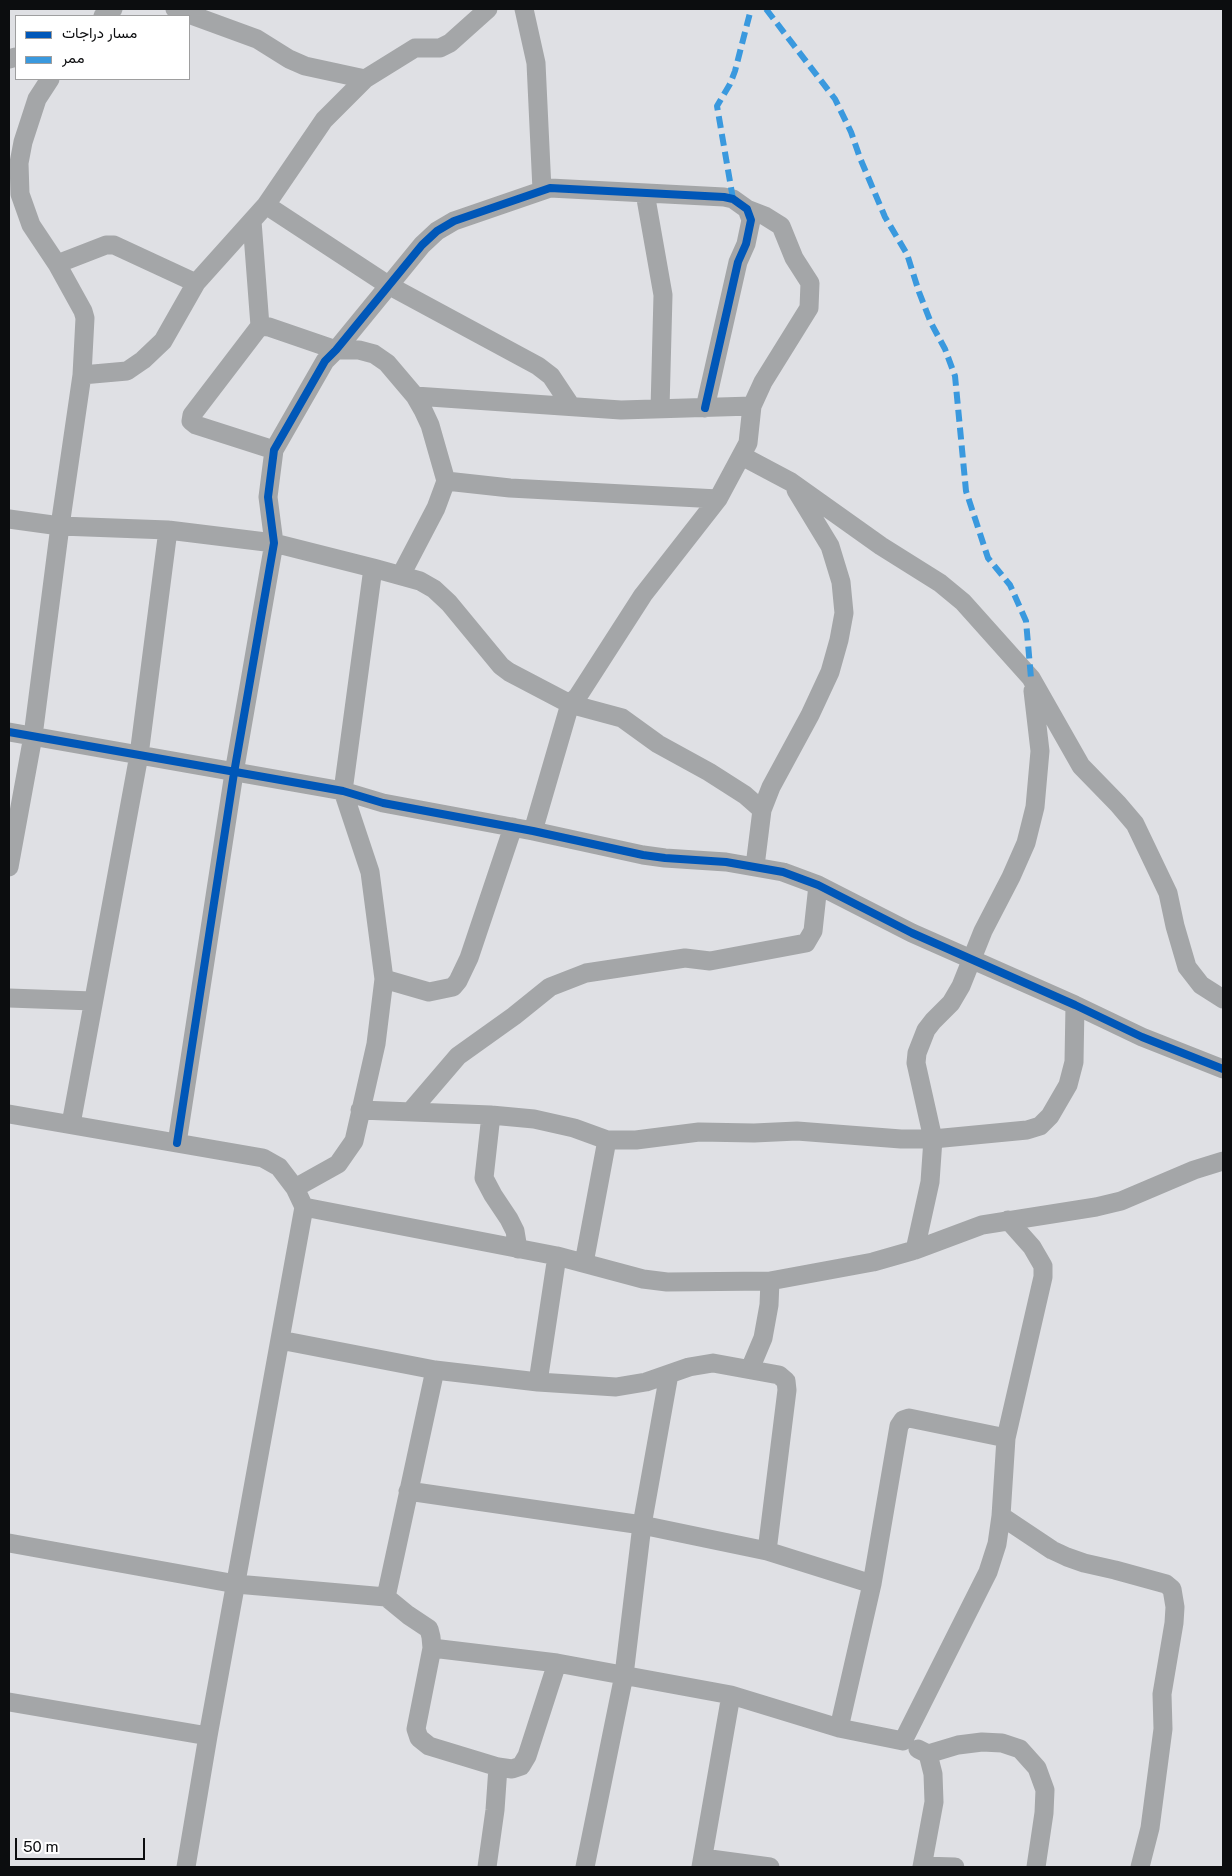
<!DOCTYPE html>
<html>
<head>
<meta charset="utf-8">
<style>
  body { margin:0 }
  #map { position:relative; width:1232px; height:1876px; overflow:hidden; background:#dfe0e4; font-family:"Public Sans",Vazirmatn,sans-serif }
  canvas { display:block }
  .frame { position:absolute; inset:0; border:10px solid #0c0d0f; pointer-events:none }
  .legend { position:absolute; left:15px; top:15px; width:175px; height:65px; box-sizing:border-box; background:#fff; border:1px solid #9e9e9f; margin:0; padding:6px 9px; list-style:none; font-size:15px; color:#0c0d0f }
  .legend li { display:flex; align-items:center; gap:10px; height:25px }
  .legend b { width:25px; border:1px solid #9e9e9f }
  .scale { position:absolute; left:15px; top:1838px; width:130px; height:22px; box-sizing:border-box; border:2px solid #0c0d0f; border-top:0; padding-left:6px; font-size:15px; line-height:18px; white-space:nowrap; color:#0c0d0f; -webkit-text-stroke:4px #fff; paint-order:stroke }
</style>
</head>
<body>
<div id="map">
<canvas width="1232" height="1876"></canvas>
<div class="frame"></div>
<ul class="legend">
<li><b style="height:6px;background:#0057b8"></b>مسار دراجات</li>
<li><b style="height:6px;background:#3a99de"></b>ممر</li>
</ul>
<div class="scale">50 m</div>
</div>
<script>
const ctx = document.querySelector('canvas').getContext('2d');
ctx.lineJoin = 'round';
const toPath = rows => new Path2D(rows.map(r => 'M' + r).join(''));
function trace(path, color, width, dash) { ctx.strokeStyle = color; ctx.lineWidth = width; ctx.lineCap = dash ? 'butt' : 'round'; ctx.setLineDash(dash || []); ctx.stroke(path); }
const minor = toPath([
  [175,9,257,39,289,59,305,66,365,79],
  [524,9,536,63,542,190],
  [103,16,113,9],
  [9,59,16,57],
  [645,193,663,295,660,409],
  [266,205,388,285,538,366,551,376,571,406],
  [252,221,260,326,192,415,191,421,196,425,274,450],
  [57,264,106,245,114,245,196,283],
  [260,326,269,327,336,350,359,350,374,354,387,363,415,396,423,410,430,425,446,481,436,508,401,575],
  [82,375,127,371,143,360,163,341,196,283,266,205,324,120,365,79,415,48,440,48,450,43,488,9],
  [415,396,621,410,752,406],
  [742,456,791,482,881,546,940,583,963,602,1031,678,1081,766,1118,804,1135,824,1168,893,1175,926,1187,967,1201,985,1223,999],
  [446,481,510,488,718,499],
  [9,519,60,526,168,530,274,543,373,568,420,581,434,589,449,603,501,666,509,672,570,704,622,718,658,744,709,772,745,795,762,810,755,866],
  [9,732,343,791,383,803,533,831,643,855,665,858,726,862,783,872,818,885,912,933,1075,1005,1142,1037,1223,1069],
  [762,810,771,787,810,715,830,672,839,640,844,613,841,582,830,546,796,490],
  [533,831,570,704,578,696,643,595,718,499,748,443,752,406,763,382,809,308,810,283,794,258,781,226,765,216,747,209],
  [9,867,33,736,60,526,82,375,85,318,83,311,57,264,31,225,20,194,19,163,23,142,37,99,50,79],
  [384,979,429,992,453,987,458,981,469,958,513,827],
  [9,998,93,1001],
  [360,1110,491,1115,534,1119,574,1128,607,1140,636,1140,699,1132,754,1133,797,1131,901,1139,933,1139,1027,1130,1040,1126,1050,1116,1068,1085,1074,1062,1075,1005],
  [410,1112,458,1056,514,1016,550,987,586,973,685,958,710,961,806,943,813,931,818,885],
  [9,1114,263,1158,279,1167,295,1188,304,1207,208,1736,186,1867],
  [491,1115,484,1178,493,1195,509,1219,515,1231,518,1249],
  [71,1124,139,755,168,530],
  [177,1143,234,773,274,543,268,497,274,450,325,361,336,350,422,245,437,231,454,221,550,188,724,197,733,199,747,209,751,220,746,244,738,262,705,408],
  [295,1188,338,1164,354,1141,376,1044,384,979,370,872,343,791,373,568],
  [304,1207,557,1256,643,1279,667,1282,770,1281,873,1262,915,1250,982,1225,1096,1207,1121,1201,1194,1170,1223,1161],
  [915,1250,930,1182,933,1139,916,1063,917,1053,926,1030,933,1021,951,1003,961,986,983,931,1011,877,1026,843,1035,807,1040,751,1033,691],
  [584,1263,607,1140],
  [280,1340,435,1370,538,1382,616,1387,646,1382,689,1367,713,1363,779,1375,786,1381,787,1390,767,1551],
  [750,1369,763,1338,769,1305,770,1281],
  [538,1382,557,1256],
  [408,1491,642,1525,767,1551,872,1584],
  [1001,1516,1052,1550,1067,1557,1084,1563,1115,1570,1166,1584,1172,1589,1175,1607,1174,1623,1162,1694,1163,1729,1150,1828,1140,1867],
  [9,1543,236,1584,386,1597,435,1370],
  [386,1597,408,1615,429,1629,431,1637,432,1648,416,1729,419,1738,429,1746,498,1767,512,1769,521,1766,527,1756,557,1663],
  [432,1648,557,1663,731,1695,839,1728,903,1741,988,1572,997,1544,1001,1516,1006,1438,1043,1277,1043,1266,1032,1247,1008,1220],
  [9,1702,208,1736],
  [839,1728,872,1584,899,1426,903,1420,909,1418,1006,1438],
  [918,1749,928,1754,933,1774,934,1802,922,1867],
  [928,1754,958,1745,982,1742,1002,1743,1020,1749,1037,1768,1045,1790,1044,1813,1036,1867],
  [703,1858,770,1867],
  [922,1866,955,1867],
  [487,1867,495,1810,498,1767],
  [585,1867,624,1675,642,1525,669,1374],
  [701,1867,731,1695]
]);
const quiet = toPath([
  [766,9,835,99,851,132,860,158,885,217,907,254,919,292,931,323,945,349,955,376,966,491,988,558,1010,585,1026,621,1031,678],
  [733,199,717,106,730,84,735,71,751,9]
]);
const cycleway = toPath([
  [9,732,343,791,383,803,533,831,643,855,665,858,726,862,783,872,818,885,912,933,1075,1005,1142,1037,1223,1069],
  [177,1143,234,773,274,543,268,497,274,450,325,361,336,350,422,245,437,231,454,221,550,188,724,197,733,199,747,209,751,220,746,244,738,262,705,408]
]);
trace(minor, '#a4a6a8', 19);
trace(quiet, '#3a99de', 6, [12, 6]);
trace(cycleway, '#0057b8', 8);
</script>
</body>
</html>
